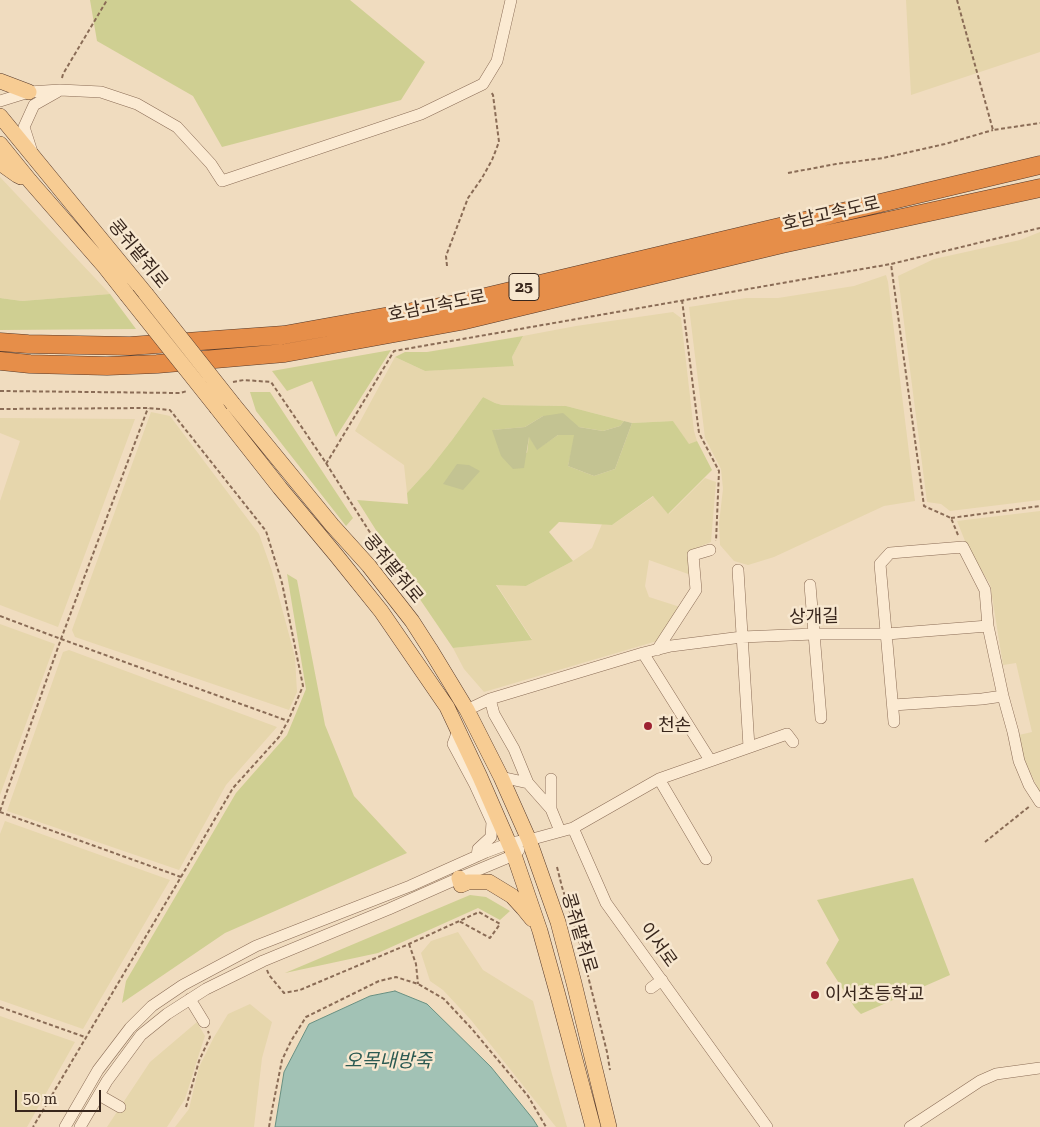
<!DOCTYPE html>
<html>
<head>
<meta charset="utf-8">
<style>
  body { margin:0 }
  #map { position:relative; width:1040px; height:1127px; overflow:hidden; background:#f0dcbf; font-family:"Roboto Serif",serif }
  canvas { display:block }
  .scale { position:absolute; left:15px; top:1090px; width:86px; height:22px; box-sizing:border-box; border:2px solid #38261c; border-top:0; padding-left:6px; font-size:15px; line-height:18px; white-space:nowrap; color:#38261c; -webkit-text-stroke:4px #f7e7cf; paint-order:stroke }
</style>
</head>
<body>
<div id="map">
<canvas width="1040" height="1127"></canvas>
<div class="scale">50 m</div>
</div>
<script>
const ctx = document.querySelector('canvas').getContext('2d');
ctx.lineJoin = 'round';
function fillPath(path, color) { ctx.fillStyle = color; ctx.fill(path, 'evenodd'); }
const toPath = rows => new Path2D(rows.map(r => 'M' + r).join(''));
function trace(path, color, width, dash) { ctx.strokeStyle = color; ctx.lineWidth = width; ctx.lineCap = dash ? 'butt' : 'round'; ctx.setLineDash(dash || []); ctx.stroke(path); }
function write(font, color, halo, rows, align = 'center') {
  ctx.font = font + ' "Roboto Serif","Noto Sans KR",serif'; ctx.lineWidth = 5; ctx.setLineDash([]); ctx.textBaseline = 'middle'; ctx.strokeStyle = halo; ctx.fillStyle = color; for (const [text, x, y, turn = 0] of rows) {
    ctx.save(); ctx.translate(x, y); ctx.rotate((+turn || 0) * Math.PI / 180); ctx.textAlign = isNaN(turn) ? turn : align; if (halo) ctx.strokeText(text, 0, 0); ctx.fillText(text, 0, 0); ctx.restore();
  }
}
const farmland = toPath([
  [906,0,1040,0,1040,52,911,95],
  [0,177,110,294,22,301,0,298],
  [1040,232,1040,500,950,511,941,504,927,502,898,276,934,259,1020,240],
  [886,275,888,282,915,501,884,506,774,557,748,565,734,561,720,545,719,523,723,489,721,469,705,438,689,307,746,298,778,298,854,286],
  [673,312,681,318,694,431,697,441,689,445,673,421,632,423,566,406,502,405,495,403,483,397,452,440,430,468,407,493,404,465,355,431,395,357,425,371,514,365,512,357,523,336,576,326],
  [151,412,170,416,259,534,272,571,295,657,297,692,289,710,75,637,72,630],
  [0,418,135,419,58,627,0,605,0,501,20,441,0,433],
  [705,478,716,482,711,542,696,548,689,553,691,575,649,560,645,586,649,597,680,607,657,641,484,692,464,669,453,648,532,639,496,584,526,586,573,561,592,548,602,524,612,525,654,496,669,514],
  [1040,511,1040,793,1024,759,1019,735,1032,732,1016,663,1003,665,990,584,969,551,957,521],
  [0,624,55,644,0,795],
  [69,650,277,727,226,785,179,870,7,811,63,652],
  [5,821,170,880,83,1029,0,1000,0,834],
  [458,932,483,970,533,1001,552,1074,567,1127,556,1127,471,1020,443,990,430,981,421,953,431,941],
  [250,1004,272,1022,262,1058,254,1127,175,1127,189,1109,199,1067,214,1037,228,1014],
  [0,1016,75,1042,27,1127,0,1127],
  [197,1022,205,1036,200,1051,185,1099,167,1127,107,1127,150,1062]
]);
const green = toPath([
  [90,0,350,0,425,62,401,100,222,147,193,96,97,41],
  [110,294,136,329,0,330,0,298,22,301],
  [523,336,512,357,514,366,425,371,395,357,405,352,427,352],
  [391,350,336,437,312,381,287,391,272,371],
  [250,392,270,392,353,518,346,526,256,411],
  [483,397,495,403,502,405,566,406,624,421,620,426,603,431,579,427,543,416,525,427,493,430,527,453,529,436,537,449,558,435,575,435,568,466,594,476,615,469,632,423,673,421,689,444,697,441,712,470,668,514,653,496,612,525,559,522,549,532,573,561,526,586,496,585,532,640,453,648,415,592,357,500,408,504,407,493,430,468,452,440],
  [287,574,297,580,325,725,354,796,407,853,225,933,122,1003,126,981,236,793,287,735,306,689],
  [913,878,950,975,861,1014,855,1008,826,963,839,940,817,900],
  [470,895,486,897,510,911,500,920,478,908,378,953,285,973]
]);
const cemetery = toPath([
  [563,413,579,427,603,431,620,426,624,421,632,423,615,469,594,476,568,466,574,435,558,435,537,450,529,437,524,468,513,469,501,456,492,430,525,427,543,416],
  [457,464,469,465,480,471,463,490,443,484]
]);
const water = toPath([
  [395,991,427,1004,491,1067,533,1119,538,1127,275,1127,284,1072,309,1024,370,996,395,991]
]);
const path = toPath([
  [957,0,993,130,1040,123],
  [62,78,63,74,107,0],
  [788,173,836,164,883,158,945,144,993,130],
  [447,266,446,256,468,198,482,178,492,160,499,142,493,95,491,92],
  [682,300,699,433,719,471,716,541],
  [233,382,244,380,271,382,324,460,383,553,386,565],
  [0,391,180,393,187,391],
  [0,409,148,408,170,410,266,531,282,583,303,686,288,721,279,737,233,788,181,877,33,1127],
  [326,464,394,351,891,264],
  [951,518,1040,506],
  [958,535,951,518,924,506,891,264,1040,228],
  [0,616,61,639,288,721],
  [0,811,61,639,148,408],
  [0,812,181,877],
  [985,842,1030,806],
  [557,867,562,887,579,940,607,1052,610,1070],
  [409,944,416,964,418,984],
  [267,970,269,975,284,993,300,990,409,944,479,912,500,924,490,938,459,921],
  [0,1007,85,1037],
  [186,1107,199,1061,210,1037,208,1031],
  [269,1127,272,1110,282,1060,291,1041,306,1017,379,981,396,977,418,984,444,999,472,1029,528,1096,546,1127]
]);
const minor = toPath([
  [0,101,29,92,60,90,101,92,137,104,177,127,211,164,222,181,421,114,483,84,497,61,511,0],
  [32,152,24,127,34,105,57,92],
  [738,570,749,747],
  [810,585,821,718],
  [657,650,696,590,693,555,710,550],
  [643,653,710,760],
  [490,699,494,714,514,749,528,783],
  [893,705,982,699,1003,696],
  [467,710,490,699,643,653,671,646,742,637,814,634,887,634,988,626],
  [894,722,880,564,890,553,963,547,985,590,988,626,1003,696,1013,732,1019,761,1029,785,1040,802],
  [458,731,453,744,475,785,492,822,491,837,478,849,477,856],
  [501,777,528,783,551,809,560,831],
  [551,779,551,809],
  [659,779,706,859],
  [573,828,659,779,787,734,793,742],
  [651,988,662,980],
  [190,999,204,1022],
  [99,1095,120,1107],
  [65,1127,98,1070,130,1028,152,1006,183,985,256,946,410,886,486,852,510,843,529,840,573,828,606,903,767,1127],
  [80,1127,107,1081,141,1035,167,1014,206,989,263,961,389,909,459,878,514,855,519,850],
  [910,1127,980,1081,996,1074,1040,1068]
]);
const major = toPath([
  [0,81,29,92],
  [0,116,146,294],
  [0,144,30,181,105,267,127,295],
  [0,163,17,175,21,177],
  [233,404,332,525,369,566,412,621,430,649,467,710,501,777,529,840,558,922,574,983,609,1127],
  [217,408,280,488,336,555,381,611,447,707,480,777,514,855,540,931,557,992,593,1127],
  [459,878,461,885,468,882,489,882,512,896,523,908,532,919]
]);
const highway = toPath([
  [0,342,28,344,130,346,284,335,456,304,1040,165],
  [0,361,30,364,107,366,157,364,285,353,461,321,782,244,1040,188]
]);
const majorBridge = toPath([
  [146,294,233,404],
  [127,295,217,408]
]);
const markers = [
  [648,726,5,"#9d2232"],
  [815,995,5,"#9d2232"]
];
const shields = [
  [524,287,30]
];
const shieldNames = [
  ["25",524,287]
];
const streetNames = [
  ["호남고속도로",831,214,-13],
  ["콩쥐팥쥐로",138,254,51],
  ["호남고속도로",437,306,-11],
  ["콩쥐팥쥐로",393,569,51],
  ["상개길",814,617,-1],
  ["콩쥐팥쥐로",579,933,73],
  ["이서로",658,945,54]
];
const poiNames = [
  ["천손",658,726],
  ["이서초등학교",825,995]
];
const waterNames = [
  ["오목내방죽",388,1061]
];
fillPath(farmland, '#e6d6ac');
fillPath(green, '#cfcf92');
fillPath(cemetery, '#c3c392');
fillPath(water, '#a2c2b5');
trace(water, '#699082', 1);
trace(minor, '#8a6c56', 12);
trace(major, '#573a2b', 16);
trace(highway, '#573a2b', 19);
trace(path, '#8a6c56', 2, [4, 2.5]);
trace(minor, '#fbead2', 11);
trace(major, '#f7cc93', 15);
trace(highway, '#e68e49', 18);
trace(majorBridge, '#573a2b', 16, []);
trace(majorBridge, '#f7cc93', 15);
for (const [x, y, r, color] of markers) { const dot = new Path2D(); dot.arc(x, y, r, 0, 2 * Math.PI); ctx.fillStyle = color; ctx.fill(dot); trace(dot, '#f7e7cf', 2); }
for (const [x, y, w] of shields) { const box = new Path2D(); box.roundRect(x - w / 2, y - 13.5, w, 27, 4); ctx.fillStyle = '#f7e7cf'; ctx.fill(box); trace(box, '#38261c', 1); }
write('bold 16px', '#38261c', null, shieldNames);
write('18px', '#38261c', '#f7e7cf', streetNames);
write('18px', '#38261c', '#f7e7cf', poiNames, 'left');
write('italic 19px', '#2a5951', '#f7e7cf', waterNames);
</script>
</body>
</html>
